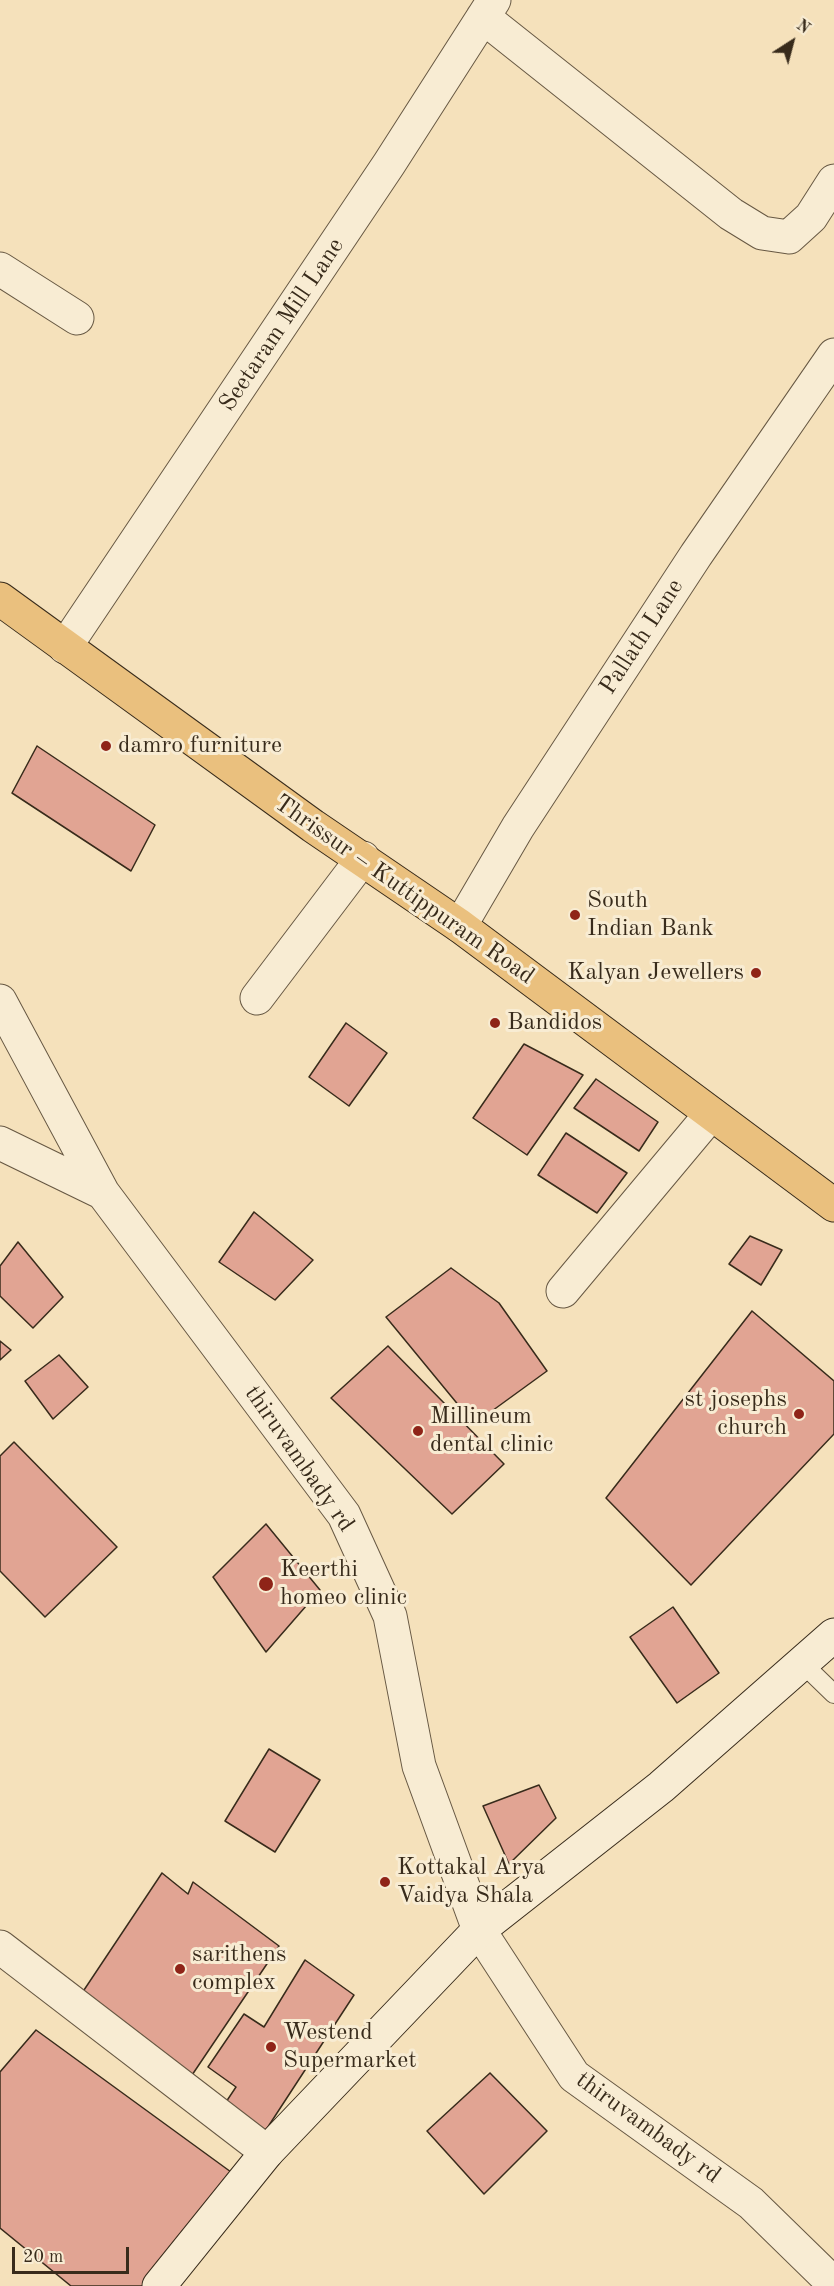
<!DOCTYPE html>
<html>
<head>
<meta charset="utf-8">
<style>
  body { margin:0 }
  #map { position:relative; width:834px; height:2286px; overflow:hidden; background:#f5e1bb; font-family:"Old Standard TT",serif }
  canvas { display:block }
  .north { position:absolute; left:762px; top:12px; width:60px; height:60px; -webkit-text-stroke:4px #f8ecd3; paint-order:stroke; rotate:36deg; font-size:16px; font-weight:700; line-height:24px; text-align:center; color:#382b1b }
  .north::after { content:''; display:block; margin:auto; width:21px; height:27px; background:#382b1b; clip-path:polygon(50% 0,100% 100%,50% 72%,0 100%) }
  .scale { position:absolute; left:12px; top:2247px; width:117px; height:27px; box-sizing:border-box; border:3px solid #382b1b; border-top:0; padding-left:8px; font-size:18px; line-height:21px; white-space:nowrap; color:#382b1b; -webkit-text-stroke:4px #f8ecd3; paint-order:stroke }
</style>
</head>
<body>
<div id="map">
<canvas width="834" height="2286"></canvas>
<div class="north">N</div>
<div class="scale">20 m</div>
</div>
<script>
const ctx = document.querySelector('canvas').getContext('2d');
ctx.lineJoin = 'round';
function fillPath(path, color) { ctx.fillStyle = color; ctx.fill(path, 'evenodd'); }
const toPath = rows => new Path2D(rows.map(r => 'M' + r).join(''));
function trace(path, color, width, dash) { ctx.strokeStyle = color; ctx.lineWidth = width; ctx.lineCap = dash ? 'butt' : 'round'; ctx.setLineDash(dash || []); ctx.stroke(path); }
function write(font, color, halo, rows, align = 'center') {
  ctx.font = font + ' "Old Standard TT",serif'; ctx.lineWidth = 6; ctx.setLineDash([]); ctx.textBaseline = 'middle'; ctx.strokeStyle = halo; ctx.fillStyle = color; for (const [text, x, y, turn = 0] of rows) {
    ctx.save(); ctx.translate(x, y); ctx.rotate((+turn || 0) * Math.PI / 180); ctx.textAlign = isNaN(turn) ? turn : align; if (halo) ctx.strokeText(text, 0, 0); ctx.fillText(text, 0, 0); ctx.restore();
  }
}
const building = toPath([
  [37,746,155,825,131,871,12,793,37,746],
  [346,1023,387,1053,349,1106,309,1077,346,1023],
  [524,1044,583,1075,527,1155,473,1118,524,1044],
  [596,1079,658,1122,639,1151,574,1108,596,1079],
  [566,1133,627,1173,597,1213,538,1175,566,1133],
  [254,1212,313,1260,275,1300,219,1262,254,1212],
  [750,1236,782,1250,761,1285,729,1264,750,1236],
  [18,1242,63,1297,33,1328,0,1296,0,1266,18,1242],
  [451,1268,499,1303,547,1371,474,1424,386,1317,451,1268],
  [752,1311,834,1381,834,1434,691,1585,606,1498,752,1311],
  [0,1341,11,1350,0,1360,0,1341],
  [388,1346,504,1464,452,1514,331,1398,388,1346],
  [59,1355,88,1387,53,1419,25,1381,59,1355],
  [14,1442,117,1547,45,1617,0,1571,0,1456,14,1442],
  [266,1524,320,1590,266,1652,213,1577,266,1524],
  [673,1607,719,1673,677,1703,630,1637,673,1607],
  [269,1749,320,1780,275,1852,225,1821,269,1749],
  [539,1785,556,1818,509,1864,483,1806,539,1785],
  [162,1873,188,1894,193,1882,279,1946,188,2081,82,1993,162,1873],
  [305,1960,354,1995,262,2136,224,2105,236,2087,208,2067,244,2014,264,2027,305,1960],
  [36,2030,231,2172,157,2286,71,2286,0,2228,0,2072,36,2030],
  [490,2073,547,2131,484,2194,427,2131,490,2073]
]);
const lane = toPath([
  [802,1663,834,1694]
]);
const street = toPath([
  [483,17,731,214,762,233,789,237,811,217,834,181],
  [0,269,77,318],
  [65,647,389,164,494,0],
  [460,926,518,827,696,555,834,355],
  [257,998,363,858],
  [0,1001,103,1193,344,1515,390,1616,419,1766,479,1930,574,2076,751,2203,834,2284],
  [0,1143,103,1193],
  [563,1291,711,1114],
  [0,1947,267,2152]
]);
const secondary = toPath([
  [159,2286,267,2152,479,1930,661,1787,834,1635]
]);
const primary = toPath([
  [0,599,313,826,460,926,834,1205]
]);
const markers = [
  [106,746,6,"#8f2418"],
  [575,915,6,"#8f2418"],
  [756,973,6,"#8f2418"],
  [495,1023,6,"#8f2418"],
  [799,1414,6,"#8f2418"],
  [418,1431,6,"#8f2418"],
  [266,1584,8,"#8f2418"],
  [385,1882,6,"#8f2418"],
  [180,1969,6,"#8f2418"],
  [271,2047,6,"#8f2418"]
];
const streetNames = [
  ["Seetaram Mill Lane",282,325,-56],
  ["Pallath Lane",642,637,-57],
  ["Thrissur – Kuttippuram Road",404,890,35],
  ["thiruvambady rd",299,1459,55],
  ["thiruvambady rd",648,2128,36]
];
const poiNames = [
  ["damro furniture",118,746],
  ["South",587,901],
  ["Indian Bank",587,929],
  ["Kalyan Jewellers",744,973,"right"],
  ["Bandidos",507,1023],
  ["st josephs",787,1400,"right"],
  ["church",787,1428,"right"],
  ["Millineum",430,1417],
  ["dental clinic",430,1445],
  ["Keerthi",280,1570],
  ["homeo clinic",280,1598],
  ["Kottakal Arya",397,1868],
  ["Vaidya Shala",397,1896],
  ["sarithens",192,1955],
  ["complex",192,1983],
  ["Westend",283,2033],
  ["Supermarket",283,2061]
];
fillPath(building, '#e1a493');
trace(building, '#382b1b', 1.5);
trace(lane, '#675843', 20);
trace(street, '#675843', 35);
trace(secondary, '#382b1b', 35);
trace(primary, '#382b1b', 35);
trace(lane, '#f8ecd3', 18);
trace(street, '#f8ecd3', 33);
trace(secondary, '#f8ecd3', 33);
trace(primary, '#eac07e', 33);
for (const [x, y, r, color] of markers) { const dot = new Path2D(); dot.arc(x, y, r, 0, 2 * Math.PI); ctx.fillStyle = color; ctx.fill(dot); trace(dot, '#f8ecd3', 2); }
write('24px', '#382b1b', '#f8ecd3', streetNames);
write('24px', '#382b1b', '#f8ecd3', poiNames, 'left');
</script>
</body>
</html>
